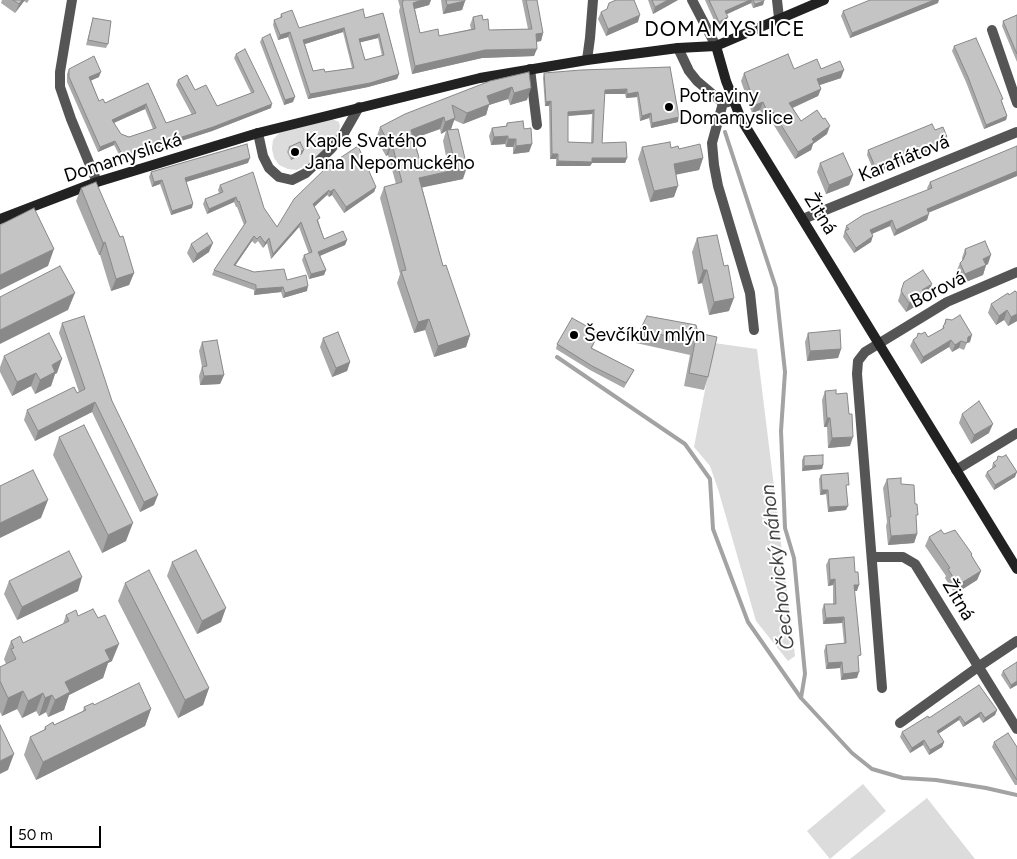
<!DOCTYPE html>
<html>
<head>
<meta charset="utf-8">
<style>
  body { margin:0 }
  #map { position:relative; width:1017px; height:859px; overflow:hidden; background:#fff; font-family:Figtree,sans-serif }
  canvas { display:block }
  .scale { position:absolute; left:10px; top:826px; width:91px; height:22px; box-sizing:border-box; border:2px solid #000; border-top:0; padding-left:6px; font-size:15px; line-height:18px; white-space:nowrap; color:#000; -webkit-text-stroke:4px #fff; paint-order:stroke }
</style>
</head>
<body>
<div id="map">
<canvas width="1017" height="859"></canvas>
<div class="scale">50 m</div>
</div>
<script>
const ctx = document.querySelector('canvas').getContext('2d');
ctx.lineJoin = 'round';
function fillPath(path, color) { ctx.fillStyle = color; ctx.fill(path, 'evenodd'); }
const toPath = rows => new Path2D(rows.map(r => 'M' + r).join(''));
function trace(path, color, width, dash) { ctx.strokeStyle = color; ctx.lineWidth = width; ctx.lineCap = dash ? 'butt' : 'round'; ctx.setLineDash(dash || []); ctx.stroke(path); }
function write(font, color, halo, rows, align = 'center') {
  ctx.font = font + ' Figtree,sans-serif'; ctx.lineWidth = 4; ctx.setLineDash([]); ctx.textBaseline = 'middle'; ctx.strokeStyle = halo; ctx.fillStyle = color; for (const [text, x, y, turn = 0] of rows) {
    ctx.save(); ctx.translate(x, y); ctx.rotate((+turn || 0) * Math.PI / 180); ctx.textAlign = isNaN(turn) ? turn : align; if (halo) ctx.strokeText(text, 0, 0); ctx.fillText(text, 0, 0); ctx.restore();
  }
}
const green = toPath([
  [332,119,339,122,340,126,338,134,310,163,297,170,288,169,279,165,274,158,272,149,273,140,279,133],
  [714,343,757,349,795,656,788,661,756,621,718,489,710,466,694,447],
  [863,784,886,811,830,859,807,831],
  [927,798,975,859,850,859]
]);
const stream = toPath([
  [725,132,776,288,785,372,781,431,785,528,794,558,805,674,801,698,852,753,872,769,903,778,936,780,986,788,1017,795],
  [557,357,685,444,710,479,713,529,748,622,801,698]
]);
const street = toPath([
  [72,0,60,72,60,87,71,119,97,182],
  [692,0,716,46],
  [777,0,779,18],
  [992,30,1017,103],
  [678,48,689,71,697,81,723,103,728,102],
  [587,60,590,38,593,0],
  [530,69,537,125],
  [723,103,712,143,714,165,718,186,750,293,754,330],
  [258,133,263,156,269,168,279,177,292,180,306,173,330,150,343,135,359,107],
  [803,219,1017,132],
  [956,470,1017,433],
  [872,557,903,557,915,564,1017,729],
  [882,688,857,374,858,361,865,352,947,302,1017,272],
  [900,723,978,667,1017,641]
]);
const secondary = toPath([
  [716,46,726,81,741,119,1017,569],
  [0,219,97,182,258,133,480,78,587,60,678,48,716,46,824,0]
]);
const wall = toPath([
  [2,0,29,0,27,3,24,1,15,13,1,3],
  [398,0,431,0,429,5,415,9,420,33,439,36,471,29,470,25,473,17,483,20,489,30,528,29,522,0,537,0,543,33,541,41,537,42,534,56,482,58,412,74,399,11,400,7],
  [441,0,465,0,465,1,462,10,443,14],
  [648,0,678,0,653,14],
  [705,0,764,0,763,5,753,8,751,3,727,14,726,21,717,27],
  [938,3,850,38,841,16,843,11],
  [601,12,638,22,606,36,598,19],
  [383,13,399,74,397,79,368,87,308,99,288,37,278,40,273,25,274,20,280,18,281,14,299,28,365,18],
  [343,32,352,68,325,72,313,71,305,44],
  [378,38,382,56,365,60,360,42],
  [1017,15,1017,62,1002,26,1003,21],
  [93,18,108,44,106,48,86,45],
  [262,38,293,102,284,105,260,42],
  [954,46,1002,102,1007,116,1006,120,984,129,966,82,952,51],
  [236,54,271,108,212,131,122,160,114,145,98,152,67,82,67,74,69,69,99,77,91,80,99,101,105,103,148,83,166,123,192,115,176,85,178,80,195,90,217,106,251,93,234,58],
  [145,109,153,129,129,137,121,134,114,123],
  [670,67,678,122,651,128,649,118,640,121,637,97,626,98,625,94,604,94,602,143,627,158,625,163,592,163,590,166,556,166,556,159,550,159,549,106,545,106,543,78,544,73],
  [592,114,591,143,568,142,568,116],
  [794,69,821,69,841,78,819,85,821,89,818,96,793,108,801,121,827,134,813,144,811,150,795,159,770,119,765,122,760,110,752,113,741,81,744,73],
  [529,72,527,100,510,105,508,99,489,105,486,115,463,124,454,120,451,129,463,179,422,187,443,266,470,335,466,347,434,357,425,330,414,333,397,283,400,274,380,198,384,187,396,184,388,155,386,156,376,139,380,127],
  [440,129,441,134,446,131,443,141,447,161,422,168,414,138],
  [507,123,524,129,532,144,529,152,513,154,513,147,506,147,505,144,491,145,489,136,492,128,506,126],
  [935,130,945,141,940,144,938,147,875,174,867,155,868,150],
  [289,147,302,154,291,160,287,152],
  [642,147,679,149,703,158,699,170,676,174,674,197,650,202,638,159],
  [248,163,186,182,192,208,171,215,160,184,152,187,149,177,151,172],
  [820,163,853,175,849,185,826,194,817,172],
  [328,166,376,187,374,192,344,213,332,195,329,197,327,195,314,207,324,239,347,240,345,245,320,256,326,270,324,275,309,279,302,260,304,255,309,254,299,227,271,259,267,243,263,248,258,241,255,244,252,241,235,266,254,272,287,280,307,291,283,298,281,292,254,295,254,290,212,275,214,270,244,225,237,207,236,207,234,202,207,214,203,204,205,199,219,193,218,190,220,185,264,208,277,227],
  [1017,176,928,213,927,220,894,236,890,226,872,234,871,242,854,253,843,237,846,226,928,190,927,188,930,182],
  [81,188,134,273,129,285,111,291,100,255,99,255,76,201],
  [697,238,724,266,729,311,709,315,702,283,698,284,692,252],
  [191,244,209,252,193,263,187,253],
  [965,249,988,264,986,265,983,275,961,284,956,272,960,263,962,261,962,258],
  [904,282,929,293,924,296,921,303,906,312,898,301],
  [1017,292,1017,321,1008,326,1004,320,996,325,988,313,991,304],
  [946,319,970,342,967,343,964,350,959,348,952,352,949,347,921,364,910,346,913,340,916,337,928,337,942,329],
  [62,323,112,401,154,505,140,512,92,412,35,441,24,420,27,410,79,392,59,333],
  [696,325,708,377,704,390,684,386,690,355,636,343,640,330],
  [599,333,592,348,634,370,632,374,624,388,590,370,556,349,557,344],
  [808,333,841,349,838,358,807,361,805,342],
  [323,338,350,362,347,371,332,377,320,347],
  [202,342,224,375,220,384,200,385,199,376,202,367,199,351],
  [4,356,57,373,55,374,51,386,35,394,31,386,12,396,0,372,0,367],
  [825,391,836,394,850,446,828,448,827,427,824,427,822,400],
  [962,414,989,433,971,444,959,423],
  [59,437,126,541,102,553,53,455],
  [804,456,823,465,822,469,802,471,802,460],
  [993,463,1015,477,994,490,985,476,987,472,992,468,992,467],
  [821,475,847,489,846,510,828,512,826,494,820,495,819,479],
  [887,479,901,484,916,519,917,534,914,543,888,545,886,526,887,522,883,488],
  [944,534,972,554,972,557,981,571,977,580,955,594,945,578,946,576,925,546,929,537],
  [829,559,857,591,854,591,858,662,857,678,841,680,840,668,826,669,824,651,826,645,844,643,842,623,823,624,822,610,824,604,833,604,833,585,828,586,826,565],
  [172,562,221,622,197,634,167,576],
  [9,581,78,591,17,620,4,594],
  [125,583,209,688,203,705,178,718,118,601],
  [66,615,78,616,112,661,108,663,103,678,69,695,64,710,48,717,46,712,39,716,36,711,22,718,17,709,2,716,0,712,0,667,6,664,4,659,11,641,23,643,63,624],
  [1017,662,1017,685,1010,689,1001,675,1003,671],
  [94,705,151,709,145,726,36,780,24,755,30,737,44,730,45,727,54,725,83,711,84,707],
  [997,710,995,715,983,723,979,717,963,727,959,720,938,734,944,742,942,747,929,755,923,745,910,753,900,737,902,732,929,718],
  [994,742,1017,747,1017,785,1015,785,992,747]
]);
const shadedWall = toPath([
  [22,0,25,0,15,13,19,4],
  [422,0,431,0,429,5,410,10,413,3],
  [668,0,678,0,653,14,655,7],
  [750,0,752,0,751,3,723,16,725,11],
  [934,0,939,0,938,3,850,38,852,33],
  [465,1,462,10,443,14,447,5],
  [764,1,763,5,753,8,755,4],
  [640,15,638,22,606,36,608,29],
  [728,17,726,21,717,27,719,22],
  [344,28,343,32,302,45,303,40],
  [290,32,288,37,278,40,280,35],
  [543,33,541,41,533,42,536,34],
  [379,34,378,38,358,43,359,39],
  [537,49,534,56,482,58,412,74,415,66,485,50],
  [844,70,841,78,814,87,817,79],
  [101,72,99,77,88,82,89,77],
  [399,74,397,79,368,87,308,99,310,94],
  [512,87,508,99,489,105,486,115,463,124,467,113,487,96],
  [531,88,527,100,510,105,514,93],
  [627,89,625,94,603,94,605,90],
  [821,89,818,96,787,110,789,103],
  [638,92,637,97,626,98,627,94],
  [295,97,293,102,284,105,285,100],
  [551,101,549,106,545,106,546,102],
  [763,102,760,110,752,113,755,105],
  [146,104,145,109,111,124,112,120],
  [272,104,271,108,212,131,122,160,123,156],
  [594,110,592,114,566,116,568,112],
  [773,112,770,119,765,122,768,114],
  [651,113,649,118,640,121,642,116],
  [1007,116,1006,120,984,129,986,125],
  [444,117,440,129,407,141,411,130],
  [679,117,678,122,651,128,652,123],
  [455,118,451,129,447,130,446,131,441,134,445,122],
  [830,126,827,134,813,144,811,150,795,159,798,152,812,139],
  [508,136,505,144,491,145,494,137],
  [947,137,945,141,940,144,938,147,875,174,876,169],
  [508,139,516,139,513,147,506,147],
  [115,141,114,145,98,152,100,147],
  [392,144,388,155,386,156,390,145],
  [532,144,529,152,513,154,516,146],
  [304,150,302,154,291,160,293,155],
  [552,154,558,154,556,159,550,159],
  [250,158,248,163,183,183,185,178],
  [592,158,627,158,625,163,592,163,590,166,556,166,558,161],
  [703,158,699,170,670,176,674,164],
  [467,167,463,179,415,189,419,178],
  [1017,171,1017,176,925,214,927,209],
  [853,175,849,185,826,194,829,185],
  [162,180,160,184,152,187,154,182],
  [678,186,674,197,650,202,654,191],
  [376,187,374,192,344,213,346,207],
  [334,189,332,195,329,197,330,192],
  [329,190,327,195,311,210,313,204],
  [236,197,234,202,207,214,209,209],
  [193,204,192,208,171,215,172,211],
  [929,214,927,220,894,236,896,230],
  [892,220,890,226,867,236,870,230],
  [301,222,299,227,271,259,273,254],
  [254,236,252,241,232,270,234,265],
  [873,236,871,242,854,253,856,248],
  [269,238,267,243,263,248,265,243],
  [347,240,345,245,317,257,318,252],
  [105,242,100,255,99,255,103,243],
  [213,243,209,252,193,263,197,254],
  [54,249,48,266,0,290,0,275],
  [991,255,988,264,980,268,983,259],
  [986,265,983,275,961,284,965,274],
  [326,270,324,275,309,279,311,274],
  [703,270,707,270,702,283,698,284],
  [134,273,129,285,111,291,116,279],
  [932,284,929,293,924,296,921,303,906,312,909,303,922,290],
  [308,286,307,291,283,298,285,293],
  [283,287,281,292,254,295,256,289],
  [75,293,68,310,0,344,0,330],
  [734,298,729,311,709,315,714,302],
  [1007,310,1004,320,996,325,999,316],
  [1017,314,1017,321,1008,326,1011,317],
  [429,319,425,330,414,333,418,322],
  [470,335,466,347,434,357,438,346],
  [972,335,970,342,967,343,968,337],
  [951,340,949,347,921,364,923,357],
  [961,341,959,348,952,352,955,345],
  [841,349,838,358,807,361,810,351],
  [62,359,57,373,55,374,51,386,35,394,40,380,52,365],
  [350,362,347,371,332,377,336,368],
  [36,373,31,386,12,396,17,382],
  [224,375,220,384,200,385,204,376],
  [95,402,92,412,35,441,38,431],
  [827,418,830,418,827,427,824,427],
  [993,424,989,433,971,444,974,435],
  [853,437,850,446,828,448,832,438],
  [823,465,822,469,802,471,804,466],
  [1017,472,1015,477,994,490,995,485],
  [822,490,828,490,826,494,820,495],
  [158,495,154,505,140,512,144,502],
  [48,500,41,518,0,538,0,523],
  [848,506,846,510,828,512,829,507],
  [133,523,126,541,102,553,108,535],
  [917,534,914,543,888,545,891,536],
  [981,571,977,580,955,594,958,585],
  [82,577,78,591,17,620,22,607],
  [835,579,833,585,828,586,830,580],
  [854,585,859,585,857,591,851,591],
  [226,608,221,622,197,634,202,621],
  [844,617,842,623,823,624,826,618],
  [119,644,112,661,108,663,103,678,69,695,64,710,48,717,55,700,65,682,105,650],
  [842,662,840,668,826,669,828,663],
  [859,672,857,678,841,680,843,674],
  [1017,681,1017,685,1010,689,1011,685],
  [209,688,203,705,178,718,185,700],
  [23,691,17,709,2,716,8,698],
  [43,693,36,711,22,718,28,701],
  [52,695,46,712,39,716,45,698],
  [151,709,145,726,36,780,43,762],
  [997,710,995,715,983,723,985,718],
  [981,712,979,717,963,727,965,723],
  [960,716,959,720,935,736,937,731],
  [924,740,923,745,910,753,912,748],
  [944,742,942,747,929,755,930,750],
  [14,754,8,770,0,774,0,761]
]);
const building = toPath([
  [13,0,22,0,19,4,13,0],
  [403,0,422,0,413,3,420,33,438,29,439,36,475,29,473,17,482,15,483,20,488,19,489,30,532,29,526,0,537,0,543,33,536,34,537,49,485,50,415,66,402,3,403,2,403,0],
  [446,0,465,0,465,1,447,5,446,0],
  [616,0,634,0,640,15,608,29,601,12,607,9,609,3,616,0],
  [652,0,668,0,655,7,652,0],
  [709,0,750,0,725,11,728,17,719,22,709,0],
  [753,0,764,0,764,1,755,4,753,0],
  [870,0,934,0,852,33,843,11,870,0],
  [363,9,365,18,383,13,399,74,370,83,310,94,290,32,280,35,274,20,282,17,281,14,292,10,299,28,363,9],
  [344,28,354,68,325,72,324,69,313,71,303,40,344,28],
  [379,34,384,55,365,60,359,39,379,34],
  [1017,15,1017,54,1003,21,1017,15],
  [93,18,111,21,108,44,88,40,93,18],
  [270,34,295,97,285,100,262,38,270,34],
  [976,38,1003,99,1001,100,1007,116,986,125,968,77,954,46,976,38],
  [245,49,272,104,213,127,123,156,115,141,100,147,69,77,69,69,94,56,101,72,89,77,99,101,103,99,105,103,148,83,166,123,196,113,178,80,187,75,195,90,206,85,217,106,254,92,236,54,245,49],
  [146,104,156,128,129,137,121,134,112,120,146,104],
  [788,54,794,69,817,59,821,69,840,61,844,70,817,79,821,89,789,103,801,121,817,110,823,119,825,118,830,126,812,139,814,142,798,152,773,112,768,114,763,102,755,105,744,73,788,54],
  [670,67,679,117,652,123,651,113,642,116,638,92,627,94,627,89,605,90,602,143,626,142,627,158,592,158,592,162,558,161,558,154,552,154,551,101,546,102,544,73,581,70,670,67],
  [594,110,593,143,568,142,568,112,594,110],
  [529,72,531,88,514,93,512,87,487,96,490,104,467,113,452,105,455,118,445,122,444,117,411,130,422,168,454,159,447,130,458,129,467,167,419,178,443,266,446,265,470,335,438,346,429,319,418,322,401,271,406,270,384,187,402,182,392,144,390,145,380,127,405,114,490,81,529,72],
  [523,121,524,129,531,128,532,144,516,146,516,139,508,139,508,136,494,137,492,128,507,126,507,123,523,121],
  [932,124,935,130,943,127,947,137,939,140,940,143,876,169,868,150,932,124],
  [300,142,304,150,293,155,289,147,300,142],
  [670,142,671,148,678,146,679,149,700,144,703,158,674,164,678,186,654,191,642,147,670,142],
  [247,144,250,158,185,178,193,204,172,211,162,180,154,182,151,172,247,144],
  [358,146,376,187,346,207,334,189,330,192,329,190,313,204,320,218,317,220,324,239,343,231,347,240,318,252,326,270,311,274,304,255,312,252,301,222,273,254,269,238,265,243,260,236,257,239,254,236,234,265,254,272,284,269,287,280,306,275,308,286,285,293,283,287,256,289,256,285,214,270,246,222,239,201,238,202,236,197,209,209,205,199,223,192,220,185,253,172,264,208,277,227,294,199,328,166,358,146],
  [1017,146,1017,171,927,209,929,214,896,230,892,220,870,230,873,236,856,248,845,231,849,229,846,226,863,215,932,188,930,182,1017,146],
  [843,153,853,175,829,185,820,163,843,153],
  [96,182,120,237,123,236,134,273,116,279,105,242,103,243,81,188,96,182],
  [34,208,54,249,0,275,0,225,34,208],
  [207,233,213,243,197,254,191,244,207,233],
  [717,235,724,266,728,265,734,298,714,302,707,270,703,270,697,238,717,235],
  [985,241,991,255,983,259,986,265,965,274,960,263,963,260,966,253,965,249,985,241],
  [60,266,75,293,0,330,0,297,60,266],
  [923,270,932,284,922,290,925,294,909,303,901,291,904,282,923,270],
  [1015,291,1016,292,1017,292,1017,314,1011,317,1007,310,999,316,991,304,1008,293,1009,295,1015,291],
  [960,315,972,335,968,337,967,343,961,341,955,345,951,340,923,357,913,340,917,337,918,333,921,334,925,332,928,337,944,328,943,326,945,324,946,319,952,320,960,315],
  [84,316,112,401,158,495,144,502,95,402,38,431,27,410,74,387,77,393,85,389,62,323,84,316],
  [647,316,696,325,698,333,717,337,708,377,689,373,695,342,640,330,647,316],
  [572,318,599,333,591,348,634,370,626,383,592,366,557,344,572,318],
  [840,330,841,349,810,351,808,333,840,330],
  [338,332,350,362,336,368,323,338,338,332],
  [49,333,62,359,52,365,55,372,40,380,36,373,17,382,4,356,49,333],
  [217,340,224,375,204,376,202,367,207,366,202,342,217,340],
  [836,390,836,394,847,393,849,414,852,414,853,437,832,438,830,418,827,418,825,391,836,390],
  [979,401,993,424,974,435,962,414,979,401],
  [84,425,133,523,108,535,59,437,84,425],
  [823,455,823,465,804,466,804,456,823,455],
  [1006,455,1017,472,995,485,987,472,996,466,993,463,997,460,998,456,1002,457,1006,455],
  [33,470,48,500,0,523,0,486,33,470],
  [848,473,849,485,846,485,848,506,829,507,828,490,822,490,821,475,848,473],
  [901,478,901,484,914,485,915,504,917,504,918,515,916,515,917,534,891,536,889,517,891,517,887,479,901,478],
  [941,530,944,534,955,530,972,554,971,555,981,571,958,585,948,569,950,568,929,537,941,530],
  [196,550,226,608,202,621,172,562,196,550],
  [69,551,82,577,22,607,9,581,69,551],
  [854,557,855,572,858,572,859,585,854,585,861,655,858,656,859,672,843,674,842,662,828,663,826,645,846,643,844,617,826,618,824,604,836,604,835,579,830,580,829,559,854,557],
  [149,570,209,688,185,700,125,583,149,570],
  [93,609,98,618,105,615,119,644,105,650,110,660,65,682,70,692,55,700,52,695,45,698,43,693,28,701,23,691,8,698,0,681,0,667,16,659,11,649,14,648,11,641,20,636,23,643,69,621,66,615,76,610,78,616,93,609],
  [1017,662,1017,681,1011,685,1003,671,1017,662],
  [139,683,151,709,43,762,30,737,46,729,45,727,53,722,54,725,86,710,84,707,93,703,94,705,139,683],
  [979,685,997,710,985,718,981,712,965,723,960,716,937,731,944,742,930,750,924,740,912,748,902,732,928,716,929,718,979,685],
  [0,725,14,754,0,761,0,725],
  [1008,733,1017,747,1017,780,994,742,1008,733]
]);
const markers = [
  [669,107,5,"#000"],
  [295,152,5,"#000"],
  [574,335,5,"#000"]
];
const poiNames = [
  ["Potraviny",679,96],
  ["Domamyslice",679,118],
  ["Kaple Svatého",305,141],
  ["Jana Nepomuckého",305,163],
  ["Ševčíkův mlýn",584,335]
];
const streetNames = [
  ["Domamyslická",123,158,-18],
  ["Karafiátová",904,159,-22],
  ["Žitná",820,214,58],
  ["Borová",938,290,-27],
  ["Žitná",958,600,59]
];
const waterNames = [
  ["Čechovický náhon",778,567,-97]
];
const quarterNames = [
  ["DOMAMYSLICE",725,30]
];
fillPath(green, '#dcdcdc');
trace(stream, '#a3a3a3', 4);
trace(street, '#555', 10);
trace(secondary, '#222', 10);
fillPath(wall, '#a9a9a9');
fillPath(shadedWall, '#898989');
fillPath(building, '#c4c4c4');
trace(building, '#898989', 1);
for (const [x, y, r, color] of markers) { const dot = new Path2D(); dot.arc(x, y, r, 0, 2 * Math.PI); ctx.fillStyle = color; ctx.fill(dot); trace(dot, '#fff', 2); }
write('19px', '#000', '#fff', poiNames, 'left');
write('19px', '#000', '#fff', streetNames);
write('italic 20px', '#444', '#fff', waterNames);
ctx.letterSpacing = '1px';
write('21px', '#000', '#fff', quarterNames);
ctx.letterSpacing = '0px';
</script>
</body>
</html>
